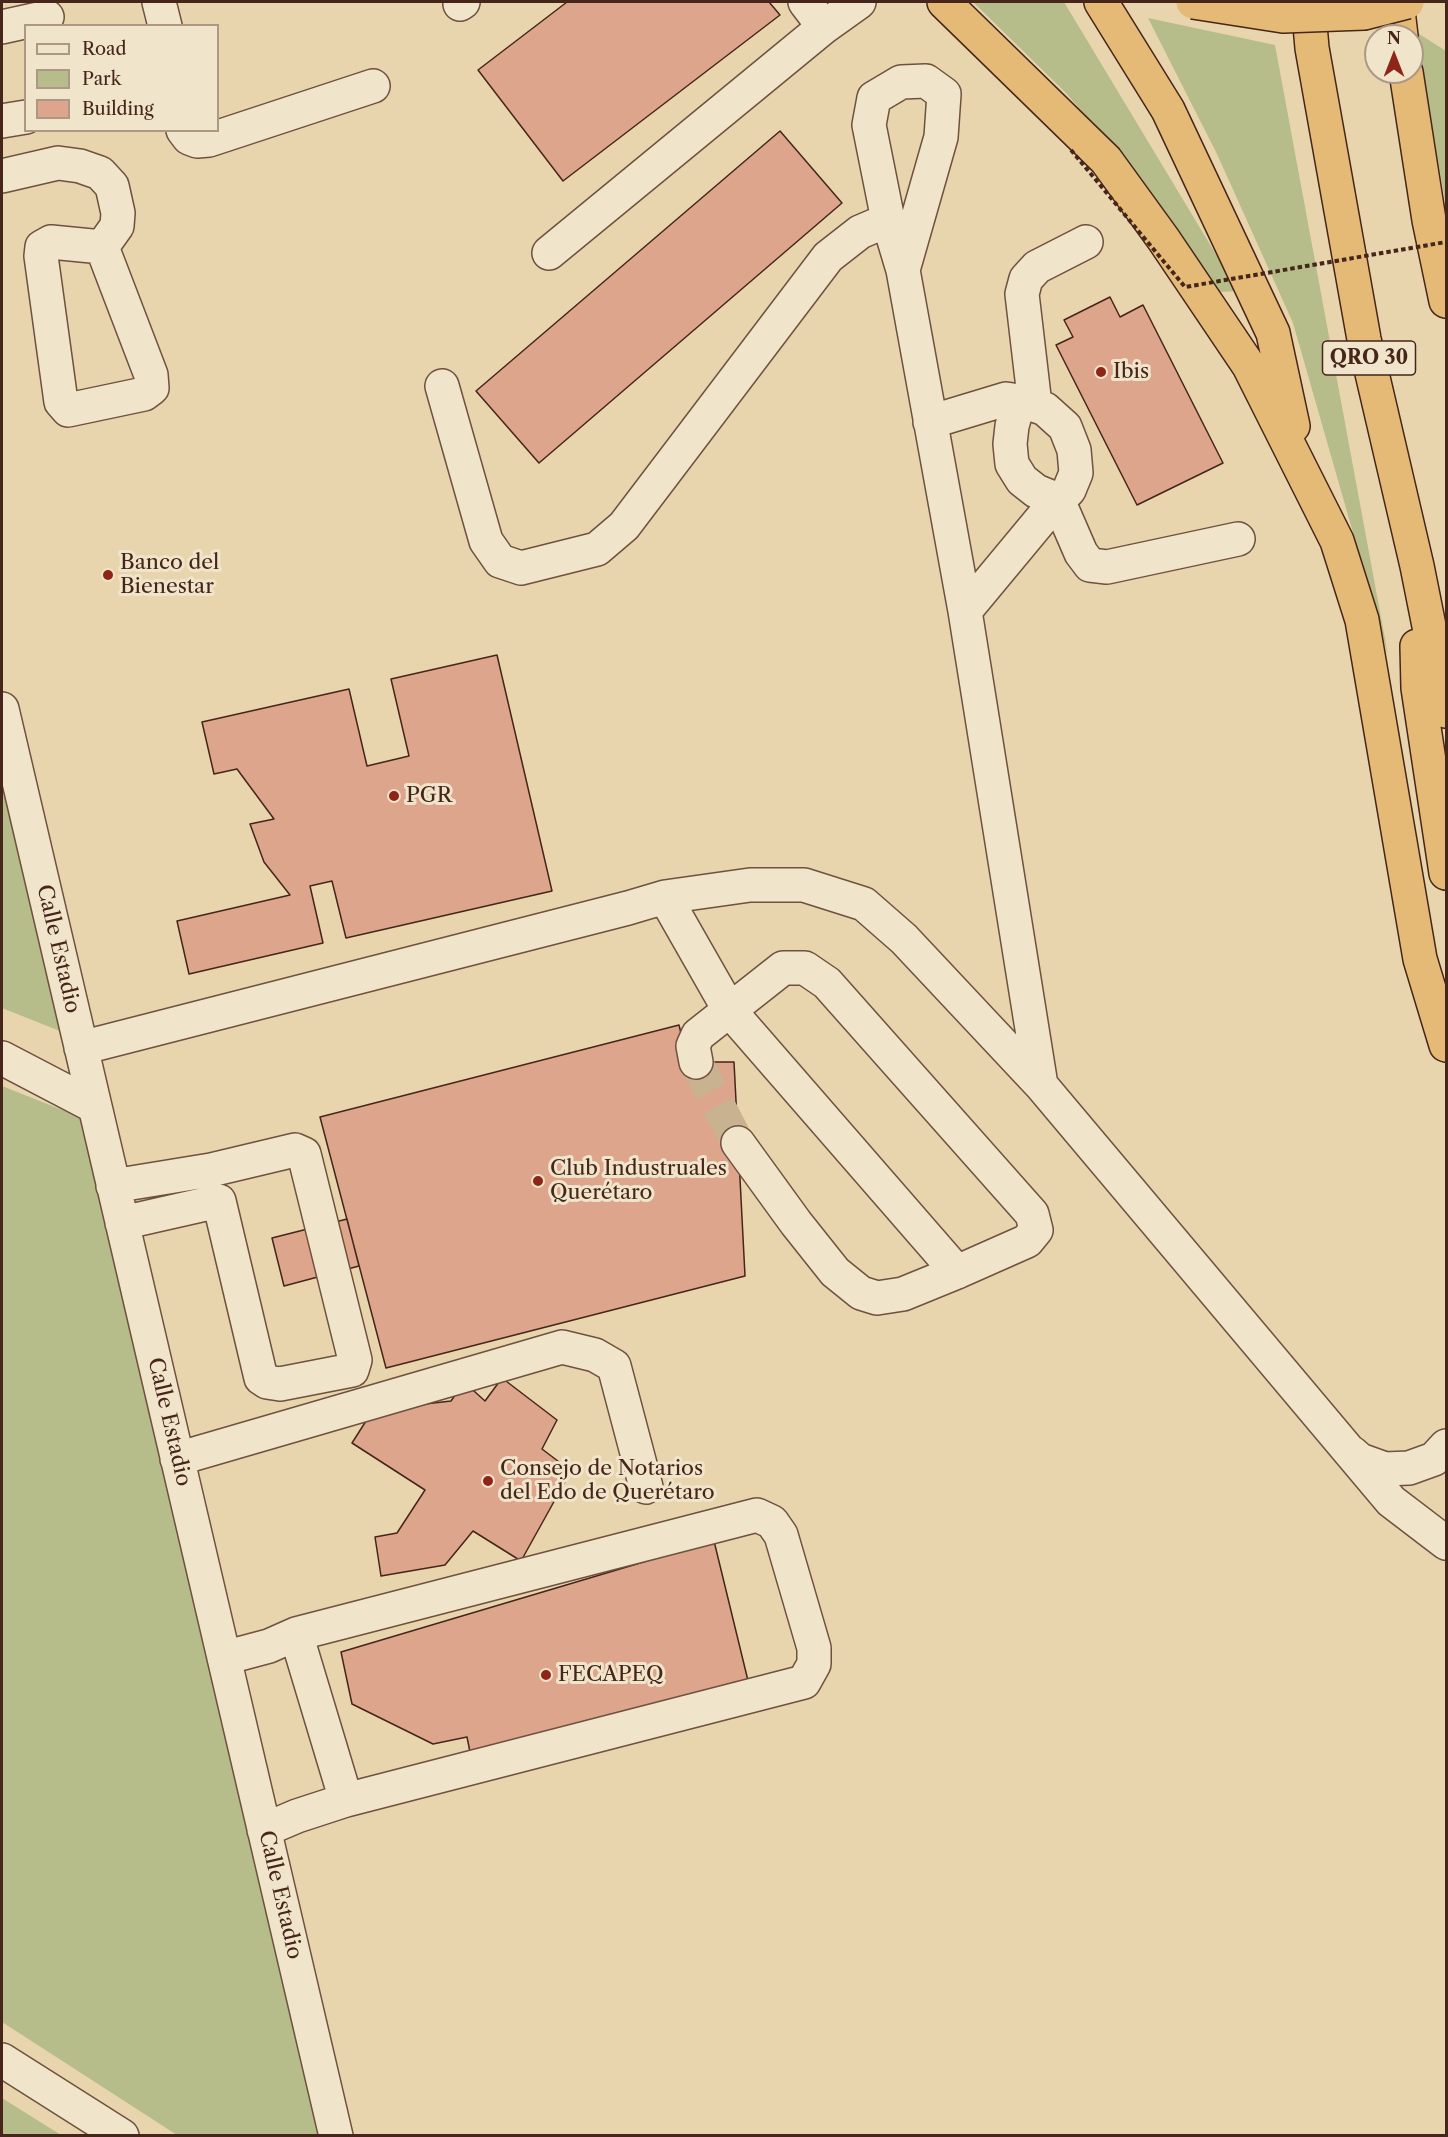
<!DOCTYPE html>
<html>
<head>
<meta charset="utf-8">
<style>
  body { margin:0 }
  #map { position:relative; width:1448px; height:2137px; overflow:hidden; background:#e8d5ad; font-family:"Libre Caslon Text",serif }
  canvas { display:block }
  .frame { position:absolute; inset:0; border:3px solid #46251a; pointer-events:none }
  .legend { position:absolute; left:24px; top:24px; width:195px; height:108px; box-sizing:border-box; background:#f0e4ca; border:2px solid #ac9884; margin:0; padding:8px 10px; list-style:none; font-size:18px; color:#46251a }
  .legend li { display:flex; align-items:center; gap:12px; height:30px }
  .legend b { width:30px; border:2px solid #ac9884 }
  .north { position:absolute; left:1364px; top:24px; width:60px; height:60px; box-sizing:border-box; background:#f0e4ca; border:2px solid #ac9884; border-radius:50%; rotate:0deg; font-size:16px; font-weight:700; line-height:24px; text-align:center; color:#46251a }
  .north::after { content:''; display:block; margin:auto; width:21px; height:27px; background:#8f2418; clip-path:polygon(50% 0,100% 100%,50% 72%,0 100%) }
</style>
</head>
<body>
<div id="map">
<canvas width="1448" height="2137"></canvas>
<div class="frame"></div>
<ul class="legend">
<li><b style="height:8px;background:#f0e4ca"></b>Road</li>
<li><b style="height:16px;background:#b6bd8a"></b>Park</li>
<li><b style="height:16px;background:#dda58c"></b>Building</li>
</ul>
<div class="north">N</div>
</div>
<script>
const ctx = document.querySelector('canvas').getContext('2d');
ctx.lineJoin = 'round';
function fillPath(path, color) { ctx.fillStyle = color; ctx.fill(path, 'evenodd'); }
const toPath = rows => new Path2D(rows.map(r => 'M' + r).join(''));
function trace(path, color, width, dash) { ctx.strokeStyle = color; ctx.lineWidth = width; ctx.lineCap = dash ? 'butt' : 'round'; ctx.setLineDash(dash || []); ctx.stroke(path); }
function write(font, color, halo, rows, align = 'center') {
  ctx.font = font + ' "Libre Caslon Text",serif'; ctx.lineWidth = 6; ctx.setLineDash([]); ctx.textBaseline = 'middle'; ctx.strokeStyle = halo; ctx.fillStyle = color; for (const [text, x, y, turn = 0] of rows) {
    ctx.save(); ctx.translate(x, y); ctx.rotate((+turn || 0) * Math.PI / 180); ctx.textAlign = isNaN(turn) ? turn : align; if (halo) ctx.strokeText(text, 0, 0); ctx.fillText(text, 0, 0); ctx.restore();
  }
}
const green = toPath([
  [973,2,1064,2,1238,291,1219,292,1149,191,1066,93],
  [1148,18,1275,45,1388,655,1293,323,1217,154],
  [1416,32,1446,51,1446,207],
  [2,751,70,1035,2,1008],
  [2,1086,90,1121,323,2135,177,2135,2,2022],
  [2,2098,61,2135,2,2135]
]);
const building = toPath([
  [567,2,769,2,780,15,563,181,478,70,567,2],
  [780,131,842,203,539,463,476,391,780,131],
  [1110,297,1120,317,1143,305,1223,463,1137,505,1056,345,1073,337,1064,320,1110,297],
  [497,655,552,891,346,938,332,881,310,886,323,943,189,974,177,921,290,895,264,862,250,824,274,819,237,769,214,774,202,722,349,689,367,766,409,756,391,679,497,655],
  [679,1025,688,1062,734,1062,745,1276,386,1368,320,1117,679,1025],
  [347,1219,359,1266,284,1286,272,1238,347,1219],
  [502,1378,557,1420,542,1449,571,1471,521,1561,473,1531,445,1565,381,1576,375,1537,397,1533,425,1490,352,1443,373,1410,451,1401,464,1382,485,1401,502,1378],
  [714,1541,752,1697,473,1767,467,1737,433,1744,352,1704,341,1652,714,1541]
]);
const minorTunnel = toPath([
  [696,1062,738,1143]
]);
const minor = toPath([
  [159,2,165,26],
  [805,2,824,27],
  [460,4,463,2],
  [2,27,47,17],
  [2,121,26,117],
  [183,130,189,138,197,141,209,140,373,86],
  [2,176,58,163,80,166,100,173,112,186,118,213,117,226,102,247],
  [51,242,102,247,151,375,152,388,144,394,68,410,61,402,41,256,42,247,51,242],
  [549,253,824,27,859,2],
  [903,270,941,137,944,94,926,81,901,82,874,98,869,125,888,220,903,270,965,611,1041,1085],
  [442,386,486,541,500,561,521,568,597,549,624,526,828,257,860,232,888,220],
  [1019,401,1012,426,1010,444,1012,464,1022,480,1036,491,1058,500,1081,553,1090,565,1107,567,1238,539],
  [1035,405,1022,294,1026,279,1037,267,1086,242],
  [930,422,1006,399,1025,402,1045,409,1065,427,1074,450,1076,473,1069,490,1053,505,965,611],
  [2,709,336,2136],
  [665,897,730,1011,957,1272],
  [81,1048,628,908,665,897,750,885,804,885,864,904,904,939,1041,1085,1391,1501,1446,1543],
  [2,1058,94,1106],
  [696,1062,693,1046,698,1035,783,968,805,968,827,983,1032,1214,1036,1230,1027,1241,957,1272,903,1294,877,1298,861,1293,835,1272,796,1223,738,1143],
  [113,1186,211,1170,295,1150,304,1154,355,1360,352,1370,280,1384,267,1382,261,1378,219,1201,122,1223],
  [1352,1453,1360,1460,1385,1469,1409,1468,1434,1459,1446,1446],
  [177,1459,562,1347,595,1355,614,1366,646,1487],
  [296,1634,346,1800],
  [224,1658,269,1646,296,1634,757,1515,772,1522,781,1535,814,1648,814,1664,804,1682,346,1800,297,1816,264,1830],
  [2,2060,122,2136]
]);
const highway = toPath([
  [944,2,1106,160,1164,240,1249,366,1337,541,1362,620,1420,959,1446,1045],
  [1101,2,1168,110,1273,333,1293,426],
  [1308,2,1312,48,1364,339,1417,566,1446,711],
  [1397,2,1401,36],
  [1406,72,1429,220,1446,301],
  [1417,646,1418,688,1446,873]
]);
const pathBridge = toPath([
  [1071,150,1185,287,1446,242]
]);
const majorBridge = toPath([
  [1193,2,1283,16,1364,13,1407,2]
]);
const markers = [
  [1101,372,6,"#8f2418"],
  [108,575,6,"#8f2418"],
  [394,796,6,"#8f2418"],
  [538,1181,6,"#8f2418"],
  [488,1481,6,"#8f2418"],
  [546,1675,6,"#8f2418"]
];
const shields = [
  [1369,358,93]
];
const shieldNames = [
  ["QRO 30",1369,358]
];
const poiNames = [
  ["Ibis",1113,372],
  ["Banco del",120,563],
  ["Bienestar",120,587],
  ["PGR",406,796],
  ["Club Industruales",550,1169],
  ["Querétaro",550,1193],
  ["Consejo de Notarios",500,1469],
  ["del Edo de Querétaro",500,1493],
  ["FECAPEQ",558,1675]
];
const streetNames = [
  ["Calle Estadio",58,949,77],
  ["Calle Estadio",169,1422,77],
  ["Calle Estadio",280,1895,77]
];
fillPath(green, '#b6bd8a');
fillPath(building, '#dda58c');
trace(building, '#46251a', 1.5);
trace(minorTunnel, '#c8b290', 33, [33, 16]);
trace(minor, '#6e513f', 36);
trace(highway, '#46251a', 36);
trace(minor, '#f0e4ca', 33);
trace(highway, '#e4ba76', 33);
trace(majorBridge, '#46251a', 36, []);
trace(pathBridge, '#46251a', 4, [4.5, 3]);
trace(majorBridge, '#e4ba76', 33);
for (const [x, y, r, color] of markers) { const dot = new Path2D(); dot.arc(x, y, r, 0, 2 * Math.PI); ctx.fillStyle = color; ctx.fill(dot); trace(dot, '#f0e4ca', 2); }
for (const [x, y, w] of shields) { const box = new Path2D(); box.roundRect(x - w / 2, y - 17, w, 34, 4.5); ctx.fillStyle = '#f0e4ca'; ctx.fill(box); trace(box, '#46251a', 1.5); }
write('bold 20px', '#46251a', null, shieldNames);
write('21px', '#46251a', '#f0e4ca', poiNames, 'left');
write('21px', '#46251a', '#f0e4ca', streetNames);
</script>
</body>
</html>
